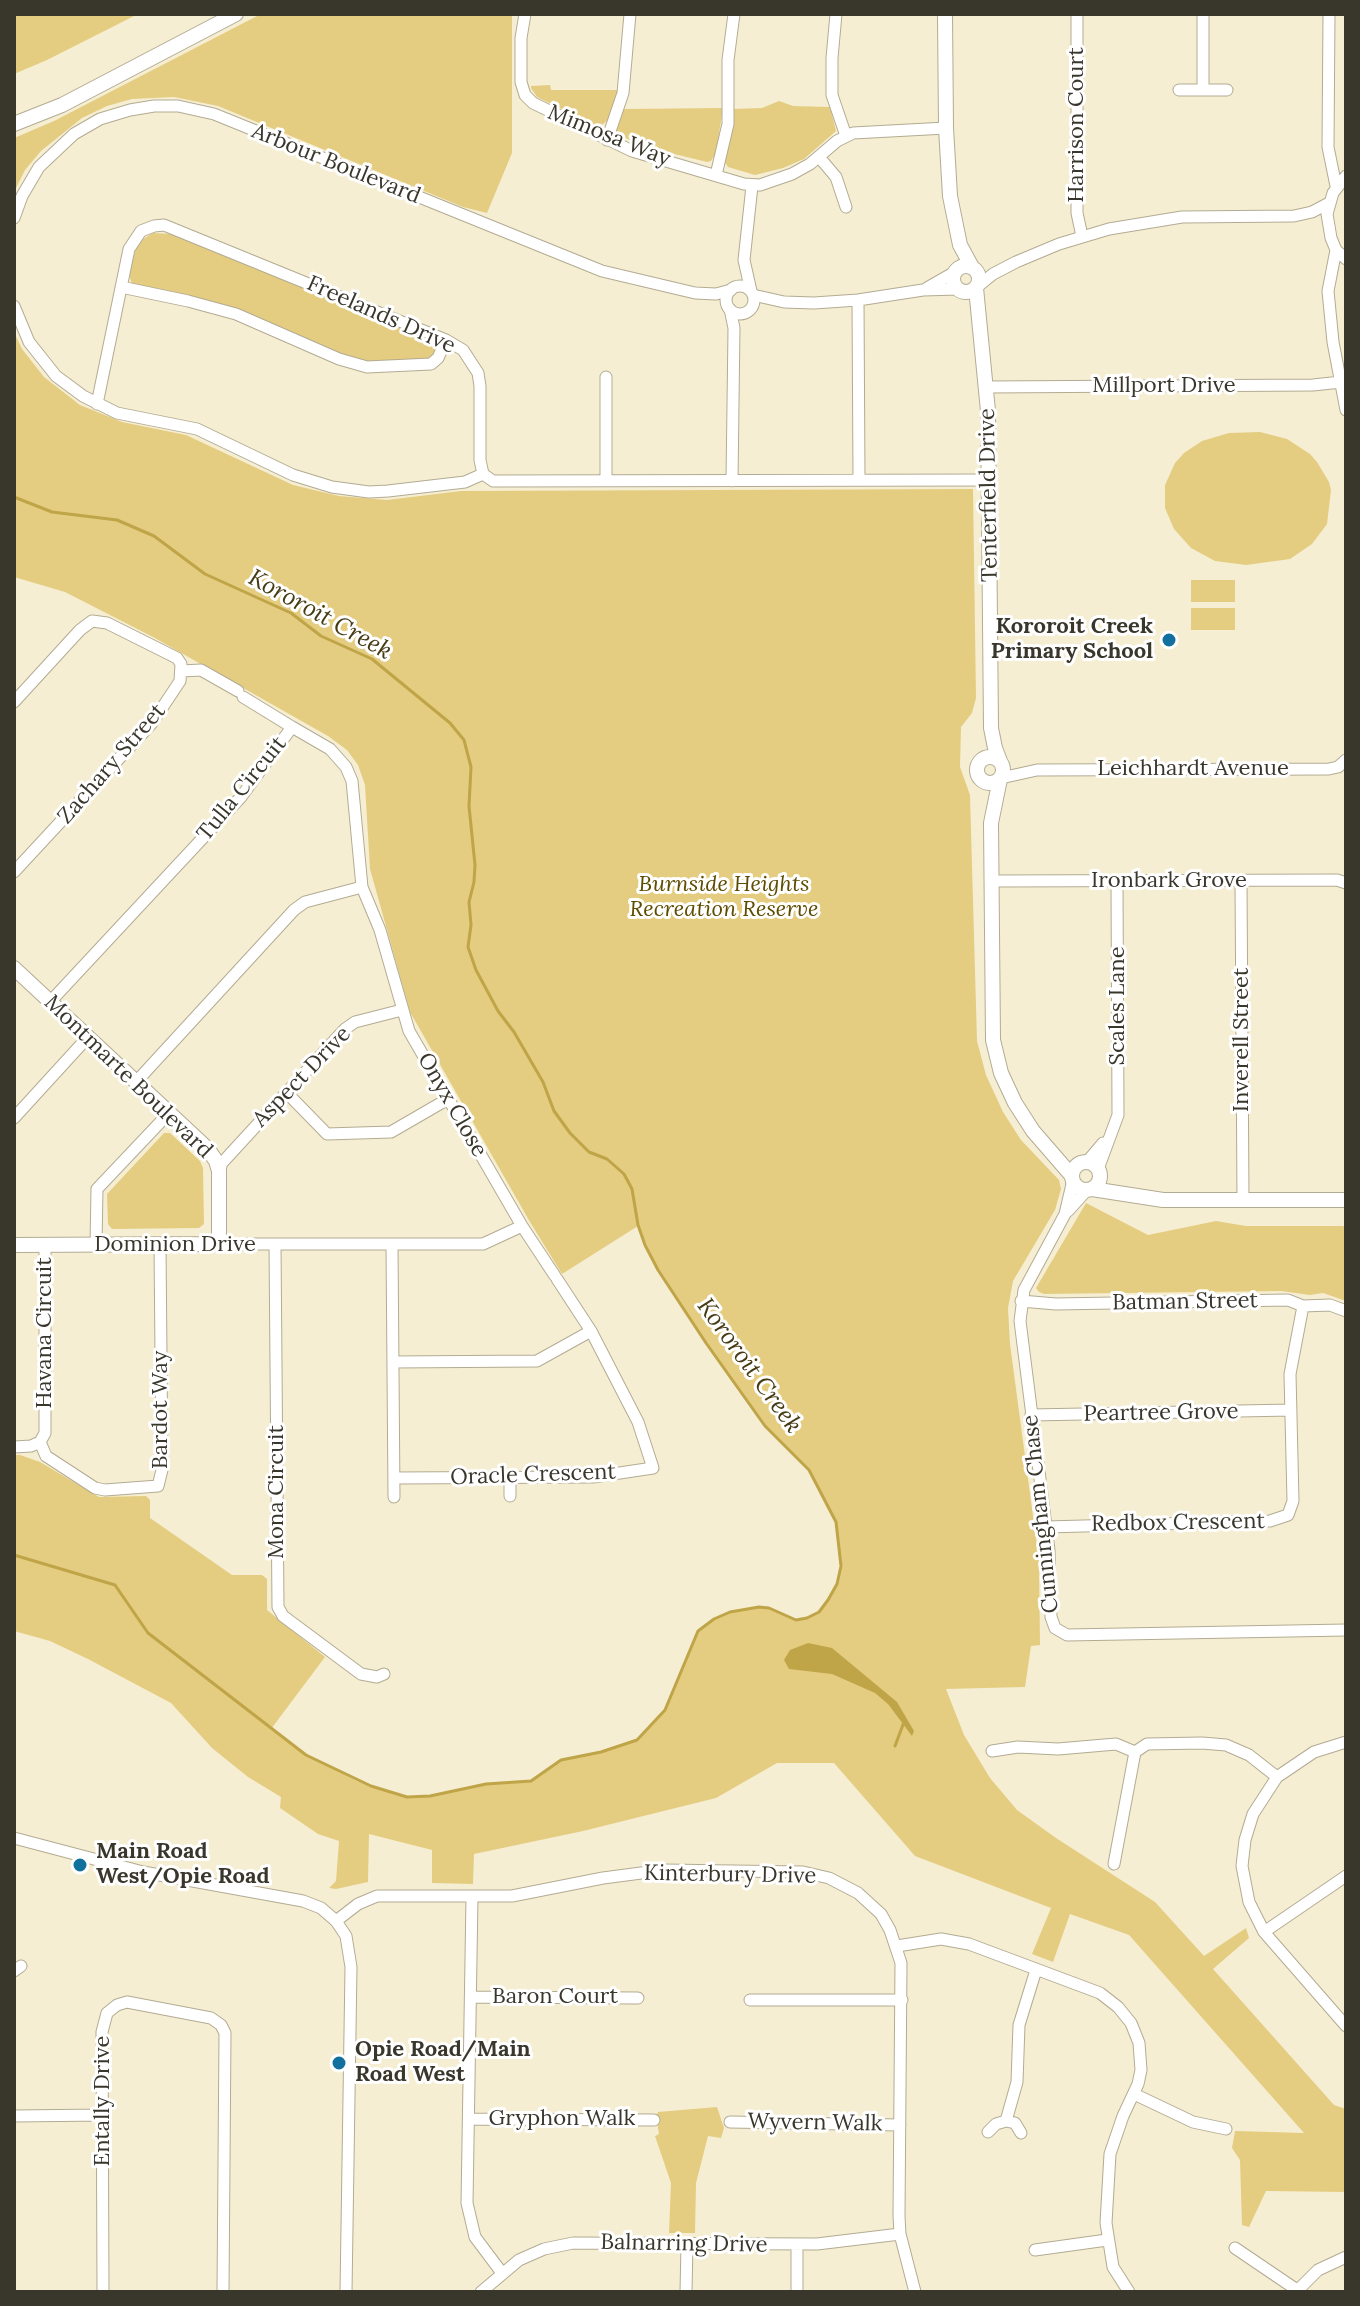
<!DOCTYPE html>
<html>
<head>
<meta charset="utf-8">
<style>
  body { margin:0 }
  #map { position:relative; width:1360px; height:2306px; overflow:hidden; background:#f6eed3; font-family:Lora,serif }
  canvas { display:block }
  .frame { position:absolute; inset:0; border:16px solid #39362c; pointer-events:none }
</style>
</head>
<body>
<div id="map">
<canvas width="1360" height="2306"></canvas>
<div class="frame"></div>
</div>
<script>
const ctx = document.querySelector('canvas').getContext('2d');
ctx.lineJoin = 'round';
function fillPath(path, color) { ctx.fillStyle = color; ctx.fill(path, 'evenodd'); }
const toPath = rows => new Path2D(rows.map(r => 'M' + r).join(''));
function trace(path, color, width, dash) { ctx.strokeStyle = color; ctx.lineWidth = width; ctx.lineCap = dash ? 'butt' : 'round'; ctx.setLineDash(dash || []); ctx.stroke(path); }
function write(font, color, halo, rows, align = 'center') {
  ctx.font = font + ' Lora,serif'; ctx.lineWidth = 6; ctx.setLineDash([]); ctx.textBaseline = 'middle'; ctx.strokeStyle = halo; ctx.fillStyle = color; for (const [text, x, y, turn = 0] of rows) {
    ctx.save(); ctx.translate(x, y); ctx.rotate((+turn || 0) * Math.PI / 180); ctx.textAlign = isNaN(turn) ? turn : align; if (halo) ctx.strokeText(text, 0, 0); ctx.fillText(text, 0, 0); ctx.restore();
  }
}
const green = toPath([
  [14,14,138,14,47,60,14,74],
  [261,14,512,14,512,153,487,213,463,207,218,106,174,97,132,99,107,106,82,118,41,151,25,170,14,192,14,138,54,121],
  [550,85,551,90,618,90,608,120,602,125,594,125,537,97,531,88,531,86],
  [779,101,793,106,830,107,836,131,804,159,783,168,755,175,728,167,724,161,732,109,762,108],
  [723,108,716,153,711,161,707,162,646,147,621,136,616,129,623,109],
  [153,233,174,234,435,341,437,351,433,358,378,364,355,361,251,316,132,284,129,275,136,248,143,239],
  [14,332,22,349,44,377,80,405,122,422,186,435,293,485,339,496,387,500,461,491,973,489,976,698,972,713,961,727,960,767,970,795,977,1041,986,1075,1003,1112,1021,1140,1059,1180,1061,1189,1055,1210,1013,1281,1008,1308,1010,1344,1039,1561,1040,1645,1031,1646,1025,1687,946,1689,964,1735,990,1778,1017,1810,1056,1838,1155,1902,1204,1956,1246,1928,1249,1938,1213,1969,1334,2105,1346,2109,1346,2192,1266,2191,1249,2227,1242,2225,1240,2160,1232,2148,1235,2131,1304,2133,1129,1935,1070,1914,1053,1962,1032,1954,1051,1908,915,1856,834,1763,777,1763,716,1798,583,1831,474,1854,473,1884,432,1883,432,1850,369,1834,368,1882,336,1889,329,1888,336,1881,339,1841,318,1834,280,1808,281,1797,248,1777,212,1748,171,1703,88,1659,50,1641,14,1631,14,1455,20,1455,40,1462,99,1497,146,1496,150,1500,150,1518,232,1575,262,1575,267,1579,267,1610,325,1657,271,1729,306,1755,357,1781,407,1797,430,1796,486,1784,531,1781,561,1760,601,1752,637,1740,665,1710,698,1631,714,1619,730,1612,759,1607,769,1608,796,1620,807,1618,819,1611,828,1600,837,1584,841,1566,836,1522,809,1470,765,1426,706,1343,658,1270,638,1226,562,1274,530,1222,410,1012,370,869,365,785,358,765,347,750,328,736,153,637,65,592,14,577],
  [1260,432,1287,439,1310,454,1317,462,1329,482,1331,490,1327,524,1312,544,1290,559,1246,565,1215,561,1191,548,1174,529,1165,508,1165,485,1175,463,1184,453,1202,441,1229,433],
  [1191,580,1235,580,1235,602,1191,602],
  [1191,608,1235,608,1235,630,1191,630],
  [164,1133,170,1133,200,1161,203,1168,204,1224,199,1228,112,1229,108,1224,107,1194],
  [1086,1203,1148,1235,1216,1221,1246,1226,1343,1226,1346,1228,1346,1301,1323,1293,1310,1295,1281,1291,1044,1294,1039,1292,1036,1288],
  [717,2107,724,2128,721,2138,708,2136,706,2144,696,2183,695,2233,669,2233,671,2183,655,2136,659,2134,656,2116,658,2112]
]);
const water = toPath([
  [808,1643,832,1648,897,1702,914,1731,912,1736,888,1704,875,1693,832,1674,789,1669,784,1660,790,1650]
]);
const stream = toPath([
  [14,497,52,512,117,520,154,536,205,574,291,613,321,636,372,659,450,723,464,740,471,767,469,806,475,865,474,882,469,902,471,925,468,947,476,970,498,1011,514,1032,543,1082,554,1111,570,1133,589,1152,607,1159,624,1174,632,1189,638,1225,645,1245,658,1270,706,1343,765,1426,809,1470,836,1522,841,1566,837,1584,828,1600,819,1612,807,1618,796,1620,769,1608,759,1607,730,1612,714,1619,698,1631,665,1710,637,1740,601,1752,561,1760,531,1781,486,1784,430,1796,407,1797,371,1786,306,1755,148,1633,115,1585,14,1555],
  [895,1746,904,1722]
]);
const minor = toPath([
  [525,14,521,38,521,82,525,95,533,103,632,151,744,184,760,185,792,174,810,164,837,141,853,133,946,128],
  [836,14,832,58,832,95,846,136],
  [1077,14,1077,213,1082,236],
  [1329,14,1328,147,1336,186],
  [1179,90,1227,90],
  [1203,90,1203,14],
  [607,140,623,93,630,14],
  [819,157,836,177,846,207],
  [716,175,728,124,728,60,734,14],
  [1346,176,1333,193,1327,214,1331,238,1336,250,1346,259],
  [14,218,22,196,39,167,74,134,100,119,130,110,154,106,178,106,214,114,602,271,695,293,716,294,731,290],
  [1336,250,1328,291,1333,342,1346,410],
  '726 300a14 14 0 1 1 28 0a14 14 0 1 1-28 0Z',
  [121,287,188,301,236,314,339,359,367,367,431,364,438,358,446,340],
  [977,287,993,274,1016,262,1059,244,1109,229,1182,217,1294,216,1312,212,1329,203],
  [927,288,955,272],
  [751,291,744,260,752,186],
  [753,295,784,302,814,303,858,300,923,290,958,289],
  [858,300,859,480],
  [14,306,29,342,56,376,83,396,117,413,197,429,293,475,332,487,369,492,388,491,465,482,483,474],
  [730,309,734,328,732,481],
  [606,377,606,481],
  [987,387,1313,385,1341,382],
  [97,404,129,249,141,231,154,226,164,225,446,340,463,350,478,373,480,386,480,460,483,474,493,481,989,480],
  [182,671,201,670,238,691],
  [243,697,292,727],
  [14,702,80,630,92,621,107,623,177,658,181,664,180,681,152,723,14,872],
  [1001,778,1037,770,1329,769,1338,767,1346,760],
  [992,881,1337,880,1346,883],
  [1241,881,1243,1200],
  [362,887,380,930,409,1031,522,1226,555,1276],
  [50,1002,241,797,292,727,330,749,346,767,352,781,362,887,305,902,294,910,136,1082],
  [286,1092,327,1134,391,1132,448,1099],
  [14,1118,88,1037],
  [1086,1163,1103,1143],
  [1098,1169,1118,1115,1117,881],
  [219,1171,222,1163,345,1029,355,1022,402,1010],
  [1073,1180,1065,1214,1024,1290,1020,1321,1049,1550,1051,1617,1055,1628,1067,1635,1346,1630],
  [1068,1211,1087,1190],
  [219,1244,483,1244,522,1226],
  [275,1244,278,1607,283,1616,361,1674,377,1677,384,1674],
  [96,1245,97,1189,169,1113],
  [392,1245,394,1497],
  [557,1279,591,1331],
  [1021,1301,1056,1304,1288,1300,1303,1306,1330,1305,1346,1311],
  [393,1362,537,1361,591,1331,638,1422,653,1468,593,1477,394,1478],
  [1031,1415,1291,1410],
  [40,1442,46,1456,95,1488,105,1490,158,1486,162,1470,160,1244],
  [14,1447,31,1446,40,1442,45,1433,45,1245],
  [510,1477,510,1496],
  [1046,1527,1270,1521,1288,1515,1293,1501,1290,1374,1303,1306],
  [1346,1742,1314,1752,1277,1777,1253,1814,1245,1840,1242,1866,1249,1902,1264,1932,1346,2026],
  [992,1751,1018,1747,1058,1749,1116,1744,1135,1752],
  [1135,1752,1147,1744,1202,1743,1226,1745,1249,1755,1277,1777],
  [14,1838,143,1872,303,1901,321,1908,336,1921,346,1936,351,1967,346,2292],
  [1114,1864,1135,1752],
  [472,1897,467,2203,475,2237,502,2273],
  [336,1921,358,1904,377,1896,512,1896,603,1878,664,1870,803,1872,829,1878,858,1893,881,1914,890,1930,901,1963,899,2216,900,2234,915,2292],
  [1264,1932,1346,1876],
  [897,1946,941,1939,969,1944,1100,1993,1118,2007,1131,2023,1139,2043,1141,2070,1138,2084,1123,2116,1110,2154,1106,2223,1113,2267,1129,2292],
  [14,1971,21,1966],
  [471,1997,638,1998],
  [750,2000,902,2000],
  [1134,2094,1193,2122,1226,2129],
  [14,2116,103,2115],
  [469,2119,654,2120],
  [1006,2121,1017,2082,1019,2025,1036,1970],
  [730,2122,900,2125],
  [988,2132,996,2124,1006,2121,1015,2123,1021,2133],
  [797,2245,797,2292],
  [1235,2248,1297,2290],
  [1035,2250,1107,2240],
  [103,2292,102,2032,107,2013,117,2005,127,2002,211,2018,221,2025,225,2033,223,2292],
  [481,2292,519,2260,544,2249,573,2243,817,2244,900,2234],
  [686,2292,687,2244],
  [1296,2292,1318,2270,1346,2257]
]);
const tertiary = toPath([
  [945,14,946,128,950,196,960,245,972,267],
  [14,124,62,105,236,14],
  '953 279a13 13 0 1 1 26 0a13 13 0 1 1-26 0Z',
  [976,288,988,411,991,728,995,748,1000,761],
  '977 770a13 13 0 1 1 26 0a13 13 0 1 1-26 0Z',
  [1000,779,991,823,993,1040,1001,1073,1015,1103,1033,1131,1072,1176],
  [14,968,208,1149,216,1161,219,1171,219,1244,14,1245],
  '1072 1176a14 14 0 1 1 28 0a14 14 0 1 1-28 0Z',
  [1092,1189,1163,1200,1346,1200]
]);
const markers = [
  [1169,640,8,"#12709e"],
  [80,1865,8,"#12709e"],
  [339,2063,8,"#12709e"]
];
const streetNames = [
  ["Harrison Court",1077,125,-90],
  ["Mimosa Way",609,136,22],
  ["Arbour Boulevard",336,164,22],
  ["Freelands Drive",381,315,24],
  ["Millport Drive",1164,386],
  ["Tenterfield Drive",989,495,-91],
  ["Zachary Street",112,764,-49],
  ["Leichhardt Avenue",1193,769],
  ["Tulla Circuit",242,789,-51],
  ["Ironbark Grove",1169,881],
  ["Scales Lane",1118,1006,-90],
  ["Inverell Street",1242,1040,-90],
  ["Montmarte Boulevard",128,1077,44],
  ["Aspect Drive",302,1077,-46],
  ["Onyx Close",452,1105,60],
  ["Dominion Drive",175,1245],
  ["Batman Street",1185,1302,-1],
  ["Havana Circuit",45,1333,-90],
  ["Bardot Way",161,1410,-90],
  ["Peartree Grove",1161,1413,-1],
  ["Oracle Crescent",533,1475,-2],
  ["Mona Circuit",277,1492,-90],
  ["Cunningham Chase",1041,1514,-96],
  ["Redbox Crescent",1178,1523,-1],
  ["Kinterbury Drive",730,1875,1],
  ["Baron Court",555,1997],
  ["Entally Drive",103,2101,-90],
  ["Gryphon Walk",562,2119],
  ["Wyvern Walk",815,2123,1],
  ["Balnarring Drive",684,2244,1]
];
const poiNames = [
  ["Kororoit Creek",1153,627,"right"],
  ["Primary School",1153,652,"right"],
  ["Main Road",96,1852],
  ["West/Opie Road",96,1877],
  ["Opie Road/Main",355,2050],
  ["Road West",355,2075]
];
const parkNames = [
  ["Burnside Heights",724,885],
  ["Recreation Reserve",724,910]
];
const waterNames = [
  ["Kororoit Creek",320,615,29],
  ["Kororoit Creek",749,1366,54]
];
fillPath(green, '#e4cd80');
fillPath(water, '#bfa448');
trace(stream, '#bfa448', 3);
trace(minor, '#b3ab92', 13);
trace(tertiary, '#b3ab92', 16);
trace(minor, '#fff', 11);
trace(tertiary, '#fff', 14);
for (const [x, y, r, color] of markers) { const dot = new Path2D(); dot.arc(x, y, r, 0, 2 * Math.PI); ctx.fillStyle = color; ctx.fill(dot); trace(dot, '#fff', 3); }
write('22px', '#39362c', '#fff', streetNames);
write('bold 22px', '#39362c', '#fff', poiNames, 'left');
write('italic 22px', '#5e4c00', '#fff', parkNames);
write('italic 24px', '#463b14', '#fff', waterNames);
</script>
</body>
</html>
